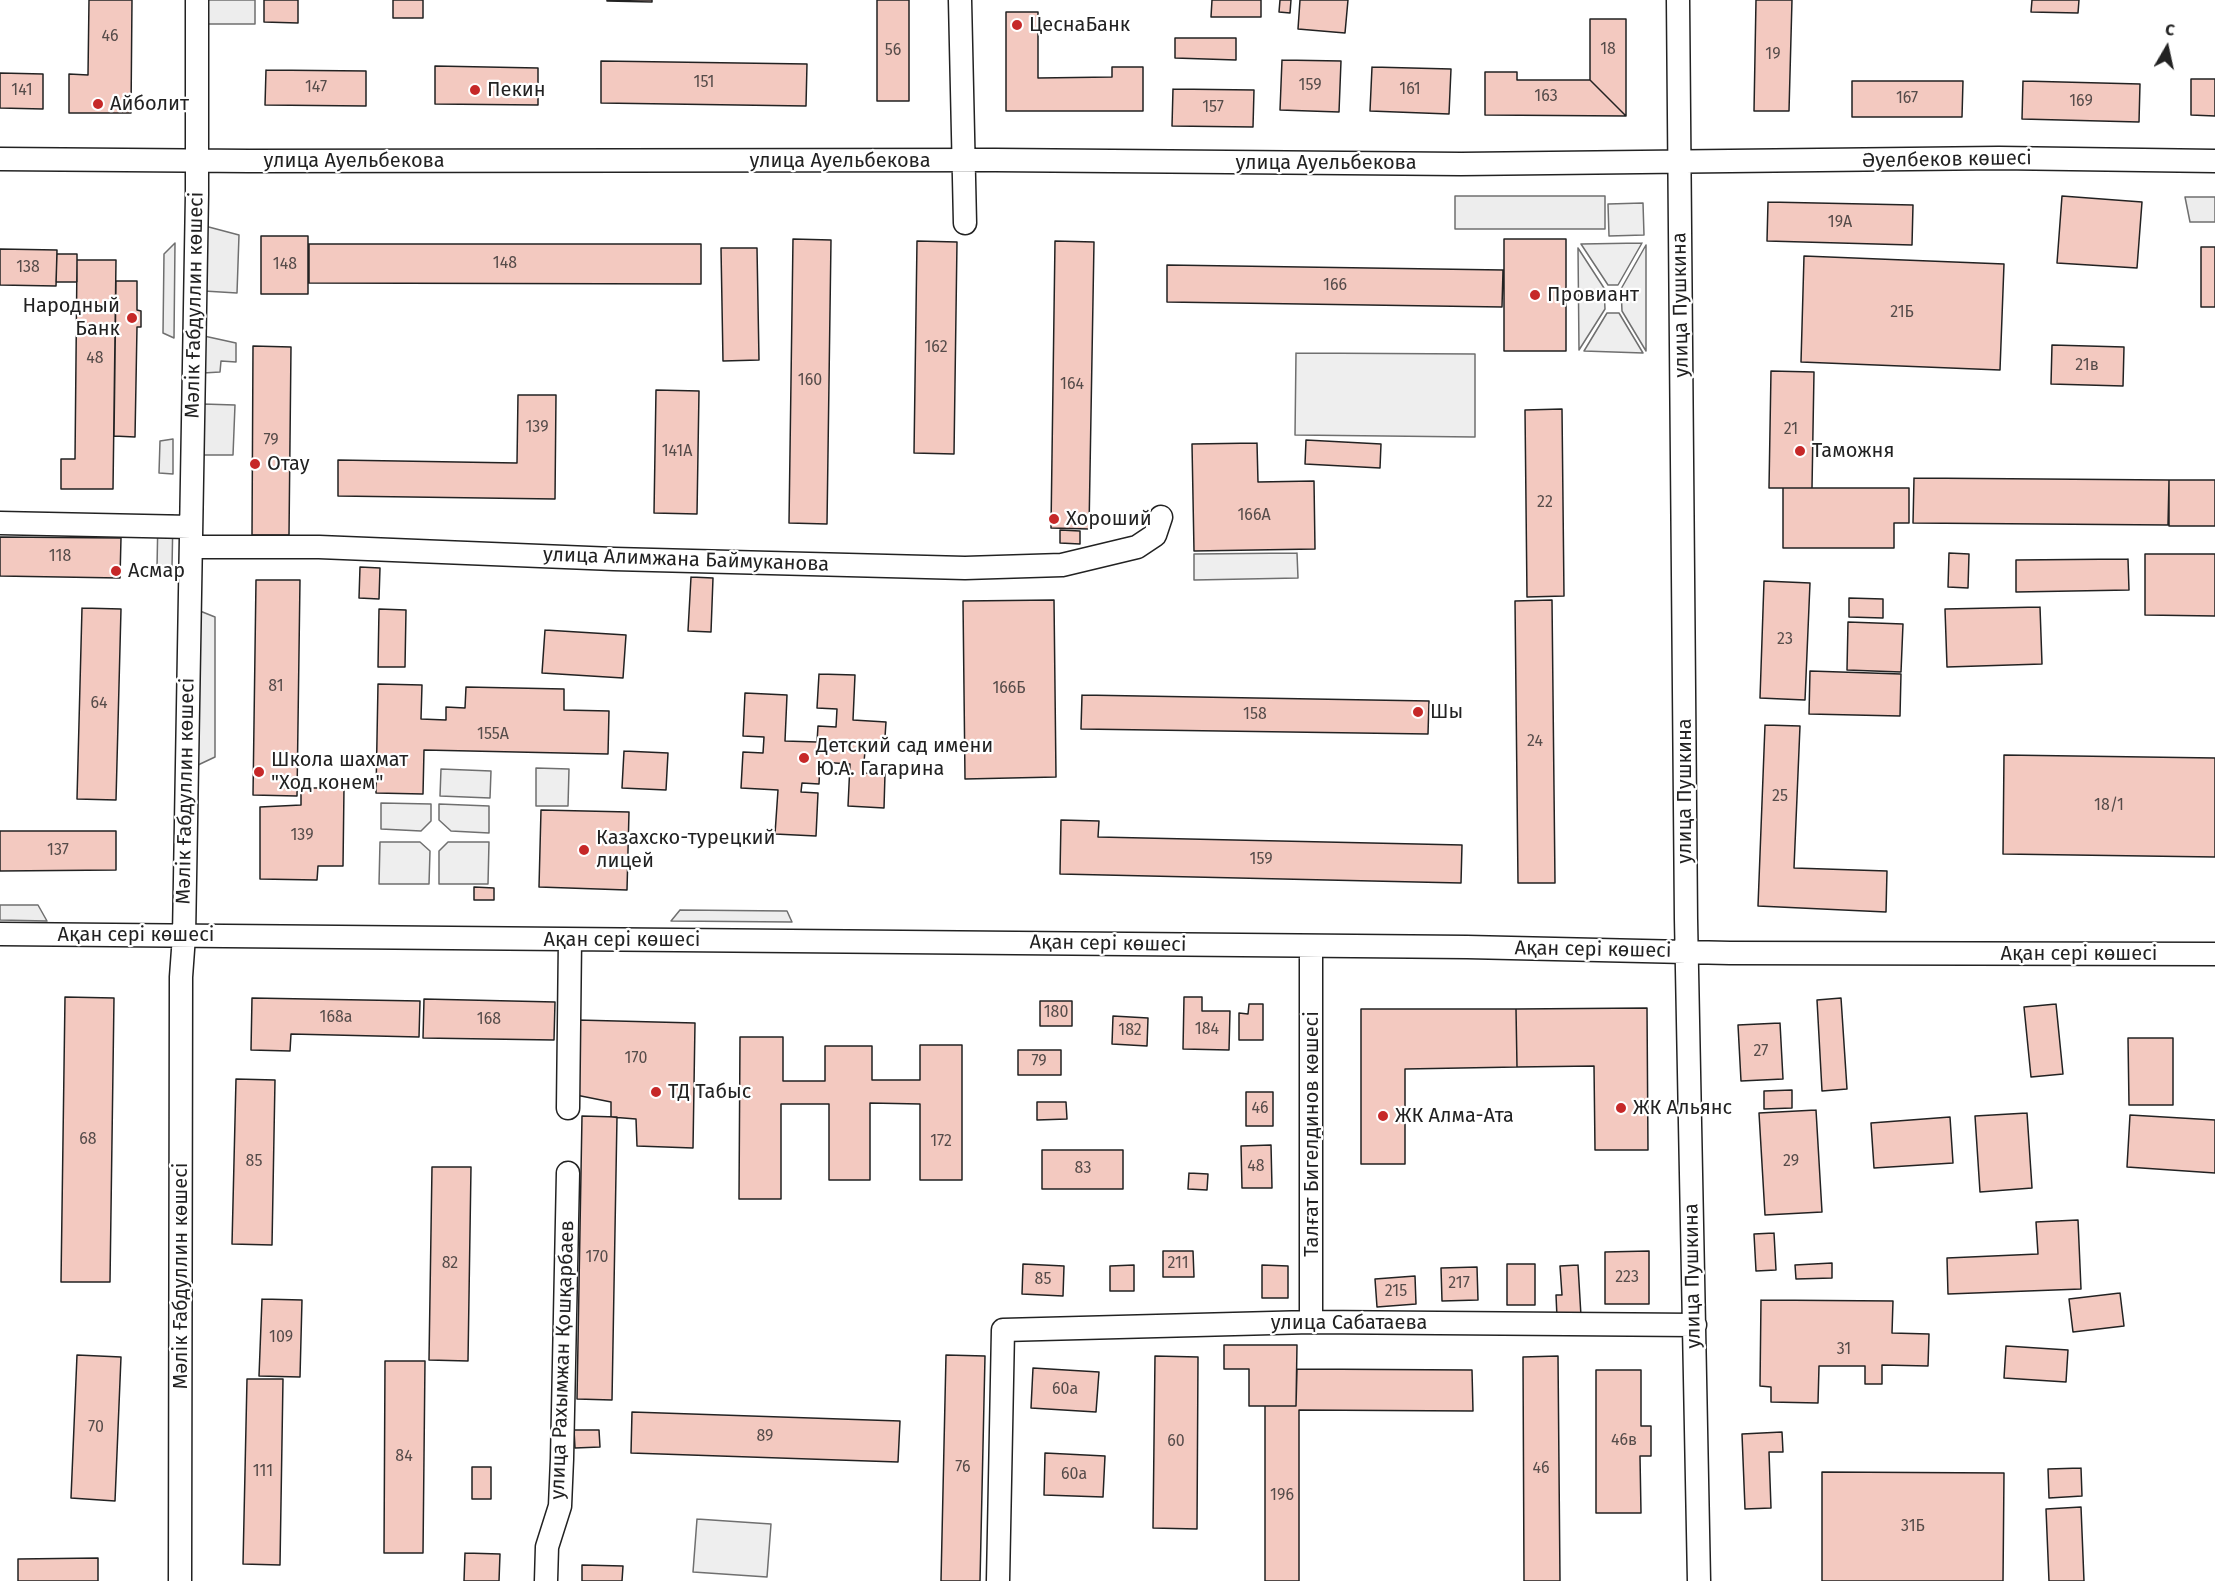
<!DOCTYPE html>
<html>
<head>
<meta charset="utf-8">
<style>
  body { margin:0 }
  #map { position:relative; width:2215px; height:1581px; overflow:hidden; background:#fff; font-family:"Fira Sans",sans-serif }
  canvas { display:block }
  .north { position:absolute; left:2137px; top:18px; width:60px; height:60px; -webkit-text-stroke:4px #fff; paint-order:stroke; rotate:9deg; font-size:16px; font-weight:700; line-height:24px; text-align:center; color:#222 }
  .north::after { content:''; display:block; margin:auto; width:21px; height:27px; background:#222; clip-path:polygon(50% 0,100% 100%,50% 72%,0 100%) }
</style>
</head>
<body>
<div id="map">
<canvas width="2215" height="1581"></canvas>
<div class="north">С</div>
</div>
<script>
const ctx = document.querySelector('canvas').getContext('2d');
ctx.lineJoin = 'round';
function fillPath(path, color) { ctx.fillStyle = color; ctx.fill(path, 'evenodd'); }
const toPath = rows => new Path2D(rows.map(r => 'M' + r).join(''));
function trace(path, color, width, dash) { ctx.strokeStyle = color; ctx.lineWidth = width; ctx.lineCap = dash ? 'butt' : 'round'; ctx.setLineDash(dash || []); ctx.stroke(path); }
function write(font, color, halo, rows, align = 'center') {
  ctx.font = font + ' "Fira Sans",sans-serif'; ctx.lineWidth = 4.5; ctx.setLineDash([]); ctx.textBaseline = 'middle'; ctx.strokeStyle = halo; ctx.fillStyle = color; for (const [text, x, y, turn = 0] of rows) {
    ctx.save(); ctx.translate(x, y); ctx.rotate((+turn || 0) * Math.PI / 180); ctx.textAlign = isNaN(turn) ? turn : align; if (halo) ctx.strokeText(text, 0, 0); ctx.fillText(text, 0, 0); ctx.restore();
  }
}
const green = toPath([
  [1643,203,1644,235,1609,236,1608,204,1643,203],
  [1642,243,1618,285,1608,285,1581,244,1642,243],
  [1646,245,1646,351,1622,311,1621,289,1646,245],
  [1578,248,1604,288,1605,309,1579,350,1578,248],
  [1607,313,1619,313,1643,353,1584,351,1607,313],
  [1296,353,1475,354,1475,437,1295,435,1296,353],
  [1297,553,1298,578,1194,580,1194,554,1297,553],
  [536,768,569,769,568,806,536,806,536,768],
  [441,769,491,771,490,798,440,796,441,769],
  [381,803,431,804,431,821,421,831,381,829,381,803],
  [439,804,489,806,489,833,451,831,439,820,439,804],
  [380,842,420,842,430,851,429,884,379,884,380,842],
  [448,842,489,842,488,884,439,884,439,851,448,842],
  [697,1519,771,1524,767,1577,693,1572,697,1519]
]);
const parking = toPath([
  [208,0,255,0,255,24,208,24,208,0],
  [1455,196,1605,196,1605,229,1455,229,1455,196],
  [2185,197,2215,197,2215,222,2190,222,2185,197],
  [205,226,239,235,237,293,204,291,205,226],
  [175,243,174,338,163,333,164,254,175,243],
  [204,336,236,343,236,362,221,361,220,372,203,373,204,336],
  [203,404,235,405,233,455,202,455,203,404],
  [173,439,173,474,159,473,160,441,173,439],
  [158,515,173,515,172,568,157,568,158,515],
  [200,611,215,617,215,757,198,765,200,611],
  [0,905,38,905,47,921,0,920,0,905],
  [680,910,787,911,792,922,671,921,680,910]
]);
const building = toPath([
  [89,0,132,0,131,113,69,113,69,74,88,75,89,0],
  [264,0,298,0,298,23,264,22,264,0],
  [393,0,423,0,423,18,393,18,393,0],
  [607,0,652,0,652,2,607,1,607,0],
  [877,0,909,0,909,101,877,101,877,0],
  [1212,0,1261,0,1261,17,1211,17,1212,0],
  [1280,0,1291,0,1290,13,1279,12,1280,0],
  [1300,0,1348,0,1345,33,1298,29,1300,0],
  [1756,0,1792,0,1789,111,1754,111,1756,0],
  [2032,0,2079,0,2078,13,2031,12,2032,0],
  [1006,12,1038,12,1038,78,1112,77,1112,67,1143,67,1143,111,1006,111,1006,12],
  [1590,19,1626,19,1626,116,1590,80,1590,19],
  [1175,38,1236,38,1236,60,1175,58,1175,38],
  [1282,60,1341,61,1339,112,1280,110,1282,60],
  [601,61,807,64,806,106,601,103,601,61],
  [435,66,538,68,538,105,435,104,435,66],
  [1372,67,1451,69,1449,114,1370,111,1372,67],
  [266,70,366,71,366,106,265,105,266,70],
  [1485,72,1517,72,1517,80,1590,80,1626,116,1485,115,1485,72],
  [0,73,43,74,43,109,0,108,0,73],
  [2191,79,2215,79,2215,116,2191,115,2191,79],
  [1852,81,1963,81,1962,117,1852,117,1852,81],
  [2023,81,2140,84,2139,122,2022,119,2023,81],
  [1173,89,1254,90,1253,127,1172,126,1173,89],
  [2062,196,2142,202,2137,268,2057,263,2062,196],
  [1768,202,1913,205,1912,245,1767,241,1768,202],
  [261,236,308,236,308,294,261,294,261,236],
  [793,239,831,240,827,524,789,523,793,239],
  [1504,239,1566,239,1566,351,1504,351,1504,239],
  [917,241,957,242,954,454,914,453,917,241],
  [1055,241,1094,242,1089,529,1051,528,1055,241],
  [309,244,701,244,701,284,309,283,309,244],
  [2201,247,2215,247,2215,307,2201,307,2201,247],
  [721,248,757,248,759,360,723,361,721,248],
  [0,249,57,250,56,286,0,285,0,249],
  [57,254,77,254,77,282,56,282,57,254],
  [1804,256,2004,264,2000,370,1801,362,1804,256],
  [77,260,116,260,113,489,61,489,61,459,75,459,77,260],
  [1167,265,1503,270,1502,307,1167,302,1167,265],
  [116,281,137,281,137,310,141,311,141,327,137,327,135,437,114,436,116,281],
  [2052,345,2124,347,2123,386,2051,384,2052,345],
  [253,346,291,347,289,535,252,535,253,346],
  [1771,371,1814,372,1812,488,1769,488,1771,371],
  [656,390,699,391,697,514,654,513,656,390],
  [518,395,556,395,555,499,338,496,338,460,517,463,518,395],
  [1562,409,1564,596,1527,597,1525,410,1562,409],
  [1306,440,1381,444,1380,468,1305,464,1306,440],
  [1257,443,1258,482,1314,481,1315,549,1194,551,1192,444,1257,443],
  [1914,478,2169,480,2168,525,1913,523,1914,478],
  [2169,480,2215,480,2215,526,2169,526,2169,480],
  [1783,488,1909,488,1909,523,1894,523,1894,548,1783,548,1783,488],
  [1060,530,1080,531,1080,544,1060,543,1060,530],
  [0,537,121,538,120,578,0,576,0,537],
  [1949,553,1969,554,1968,588,1948,587,1949,553],
  [2145,554,2215,554,2215,616,2145,615,2145,554],
  [2128,559,2129,590,2016,592,2016,560,2128,559],
  [360,567,380,568,379,599,359,598,360,567],
  [691,577,713,578,711,632,688,631,691,577],
  [256,580,300,580,297,796,253,795,256,580],
  [1764,581,1810,583,1805,700,1760,698,1764,581],
  [1849,598,1883,599,1883,618,1849,617,1849,598],
  [1054,600,1056,777,965,779,963,601,1054,600],
  [1552,600,1555,883,1518,883,1515,601,1552,600],
  [2040,607,2042,664,1947,667,1945,609,2040,607],
  [82,608,121,609,116,800,77,799,82,608],
  [379,609,406,610,405,667,378,667,379,609],
  [1848,622,1903,624,1901,672,1847,670,1848,622],
  [545,630,626,635,623,678,542,673,545,630],
  [1810,671,1901,674,1900,716,1809,714,1810,671],
  [819,674,855,675,853,720,886,722,884,752,865,751,863,773,885,774,884,808,848,806,850,764,820,762,819,784,802,783,801,792,818,793,816,836,775,834,778,790,741,788,743,752,763,753,764,737,743,736,745,693,787,695,785,741,817,742,818,726,836,727,837,709,817,708,819,674],
  [378,684,422,685,421,719,446,720,446,707,465,708,466,687,564,689,564,710,609,711,608,754,424,750,423,794,376,793,378,684],
  [1082,695,1429,701,1428,734,1081,729,1082,695],
  [1765,725,1800,726,1794,868,1887,871,1886,912,1758,906,1765,725],
  [624,751,668,753,666,790,622,788,624,751],
  [2004,755,2215,758,2215,857,2003,854,2004,755],
  [301,788,344,788,343,866,318,866,317,880,260,879,260,807,301,805,301,788],
  [541,810,629,812,627,890,539,887,541,810],
  [1061,820,1099,821,1098,837,1462,845,1461,883,1060,874,1061,820],
  [0,831,116,831,116,870,0,871,0,831],
  [474,887,494,888,494,900,474,900,474,887],
  [65,997,114,998,110,1282,61,1282,65,997],
  [1184,997,1202,997,1202,1011,1230,1011,1229,1050,1183,1049,1184,997],
  [252,998,420,1001,419,1037,291,1034,290,1051,251,1050,252,998],
  [1841,998,1847,1089,1822,1091,1817,1000,1841,998],
  [424,999,555,1002,554,1040,423,1038,424,999],
  [1040,1001,1072,1001,1072,1026,1040,1026,1040,1001],
  [1249,1004,1263,1004,1263,1040,1239,1040,1239,1013,1248,1014,1249,1004],
  [2056,1004,2063,1074,2031,1077,2024,1007,2056,1004],
  [1647,1008,1648,1150,1595,1150,1594,1066,1517,1067,1516,1009,1647,1008],
  [1361,1009,1516,1009,1517,1067,1405,1069,1405,1164,1361,1164,1361,1009],
  [1113,1016,1148,1018,1147,1046,1112,1044,1113,1016],
  [577,1020,695,1023,693,1148,637,1146,636,1119,611,1117,611,1102,576,1095,577,1020],
  [1780,1023,1783,1079,1741,1081,1738,1025,1780,1023],
  [740,1037,783,1037,783,1081,825,1081,825,1046,872,1046,872,1080,920,1080,920,1045,962,1045,962,1180,920,1180,920,1104,870,1103,870,1180,829,1180,829,1104,781,1104,781,1199,739,1199,740,1037],
  [2128,1038,2173,1038,2173,1105,2129,1105,2128,1038],
  [1018,1050,1061,1050,1061,1075,1018,1075,1018,1050],
  [236,1079,275,1080,272,1245,232,1244,236,1079],
  [1792,1090,1792,1108,1764,1109,1764,1091,1792,1090],
  [1246,1092,1273,1092,1273,1126,1246,1126,1246,1092],
  [1037,1102,1066,1102,1067,1119,1037,1120,1037,1102],
  [1816,1110,1822,1212,1765,1215,1759,1113,1816,1110],
  [2027,1113,2032,1188,1980,1192,1975,1116,2027,1113],
  [2130,1115,2215,1120,2215,1173,2127,1167,2130,1115],
  [582,1116,617,1117,612,1400,577,1399,582,1116],
  [1950,1117,1953,1163,1874,1168,1871,1123,1950,1117],
  [1271,1145,1272,1188,1242,1188,1241,1146,1271,1145],
  [1042,1150,1123,1150,1123,1189,1042,1189,1042,1150],
  [432,1167,471,1167,468,1361,429,1360,432,1167],
  [1189,1173,1208,1174,1207,1190,1188,1189,1189,1173],
  [2078,1220,2081,1289,1948,1294,1947,1258,2038,1254,2036,1222,2078,1220],
  [1774,1233,1776,1270,1756,1271,1754,1234,1774,1233],
  [1163,1251,1193,1251,1194,1277,1163,1277,1163,1251],
  [1649,1251,1649,1304,1605,1304,1605,1252,1649,1251],
  [1832,1263,1832,1278,1796,1279,1795,1265,1832,1263],
  [1023,1264,1064,1266,1063,1296,1022,1294,1023,1264],
  [1507,1264,1535,1264,1535,1305,1507,1305,1507,1264],
  [1134,1265,1134,1291,1110,1291,1110,1266,1134,1265],
  [1262,1265,1288,1266,1288,1298,1262,1298,1262,1265],
  [1578,1265,1581,1316,1557,1317,1556,1295,1562,1295,1560,1266,1578,1265],
  [1477,1267,1478,1300,1442,1301,1441,1268,1477,1267],
  [1415,1276,1416,1304,1377,1307,1375,1279,1415,1276],
  [2120,1293,2124,1326,2073,1332,2069,1299,2120,1293],
  [262,1299,302,1300,300,1377,259,1376,262,1299],
  [1761,1300,1893,1301,1892,1333,1929,1334,1928,1366,1882,1365,1882,1384,1865,1384,1865,1366,1819,1366,1818,1403,1771,1402,1771,1387,1760,1386,1761,1300],
  [1224,1345,1297,1345,1296,1406,1249,1406,1249,1369,1224,1369,1224,1345],
  [2006,1346,2068,1350,2066,1382,2004,1378,2006,1346],
  [77,1355,121,1357,115,1501,71,1498,77,1355],
  [946,1355,985,1356,980,1581,941,1581,946,1355],
  [1155,1356,1198,1357,1197,1529,1153,1528,1155,1356],
  [1558,1356,1560,1581,1524,1581,1523,1357,1558,1356],
  [385,1361,425,1361,423,1553,384,1553,385,1361],
  [1033,1368,1099,1372,1096,1412,1031,1408,1033,1368],
  [1297,1369,1472,1370,1473,1411,1299,1410,1299,1581,1265,1581,1265,1406,1296,1406,1297,1369],
  [1596,1370,1641,1370,1641,1426,1651,1426,1651,1456,1640,1456,1641,1513,1596,1513,1596,1370],
  [247,1379,283,1379,280,1565,243,1564,247,1379],
  [632,1412,900,1421,898,1462,631,1453,632,1412],
  [574,1430,599,1430,600,1447,575,1448,574,1430],
  [1782,1432,1783,1452,1769,1452,1771,1508,1745,1509,1742,1434,1782,1432],
  [1045,1453,1105,1456,1103,1497,1044,1495,1045,1453],
  [472,1467,491,1467,491,1499,472,1499,472,1467],
  [2081,1468,2082,1496,2049,1498,2048,1469,2081,1468],
  [1822,1472,2004,1473,2003,1581,1822,1581,1822,1472],
  [2081,1507,2084,1581,2049,1581,2046,1509,2081,1507],
  [465,1553,500,1554,499,1581,464,1581,465,1553],
  [98,1558,98,1581,18,1581,18,1559,98,1558],
  [582,1565,623,1566,622,1581,582,1581,582,1565]
]);
const minor = toPath([
  [960,0,965,223],
  [1678,0,1686,919,1699,1581],
  [0,159,249,161,995,160,1461,164,1999,158,2215,161],
  [0,523,191,527],
  [191,547,319,547,614,559,965,568,1062,565,1137,547,1155,535,1161,517],
  [0,934,1467,947,1730,953,2215,954],
  [1311,946,1311,1322],
  [568,1108,570,940],
  [180,1581,181,977,184,936,197,194,197,0],
  [546,1581,547,1547,560,1506,562,1459,568,1173],
  [998,1581,1003,1330,1311,1322,1695,1325]
]);
const markers = [
  [1017,25,6,"#c62828"],
  [475,90,6,"#c62828"],
  [98,104,6,"#c62828"],
  [1535,295,6,"#c62828"],
  [132,318,6,"#c62828"],
  [1800,451,6,"#c62828"],
  [255,464,6,"#c62828"],
  [1054,519,6,"#c62828"],
  [116,571,6,"#c62828"],
  [1418,712,6,"#c62828"],
  [804,758,6,"#c62828"],
  [259,772,6,"#c62828"],
  [584,850,6,"#c62828"],
  [656,1092,6,"#c62828"],
  [1621,1108,6,"#c62828"],
  [1383,1116,6,"#c62828"]
];
const numberNames = [
  ["46",110,37],
  ["18",1608,50],
  ["56",893,51],
  ["19",1773,55],
  ["151",704,83],
  ["159",1310,86],
  ["147",316,88],
  ["161",1410,90],
  ["141",22,91],
  ["163",1546,97],
  ["167",1907,99],
  ["169",2081,102],
  ["157",1213,108],
  ["19А",1840,223],
  ["148",505,264],
  ["148",285,265],
  ["138",28,268],
  ["166",1335,286],
  ["21Б",1902,313],
  ["162",936,348],
  ["48",95,359],
  ["21в",2087,366],
  ["160",810,381],
  ["164",1072,385],
  ["139",537,428],
  ["21",1791,430],
  ["79",271,441],
  ["141А",677,452],
  ["22",1545,503],
  ["166А",1254,516],
  ["118",60,557],
  ["23",1785,640],
  ["81",276,687],
  ["166Б",1009,689],
  ["64",99,704],
  ["158",1255,715],
  ["155А",493,735],
  ["24",1535,742],
  ["25",1780,797],
  ["18/1",2109,806],
  ["139",302,836],
  ["137",58,851],
  ["159",1261,860],
  ["180",1056,1013],
  ["168а",336,1018],
  ["168",489,1020],
  ["184",1207,1030],
  ["182",1130,1031],
  ["27",1761,1052],
  ["170",636,1059],
  ["79",1039,1062],
  ["46",1260,1109],
  ["68",88,1140],
  ["172",941,1142],
  ["85",254,1162],
  ["29",1791,1162],
  ["48",1256,1167],
  ["83",1083,1169],
  ["170",597,1258],
  ["82",450,1264],
  ["211",1178,1264],
  ["223",1627,1278],
  ["85",1043,1280],
  ["217",1459,1284],
  ["215",1396,1292],
  ["109",281,1338],
  ["31",1844,1350],
  ["60а",1065,1390],
  ["70",96,1428],
  ["89",765,1437],
  ["46в",1624,1441],
  ["60",1176,1442],
  ["84",404,1457],
  ["76",963,1468],
  ["46",1541,1469],
  ["111",263,1472],
  ["60а",1074,1475],
  ["196",1282,1496],
  ["31Б",1913,1527]
];
const poiNames = [
  ["ЦеснаБанк",1029,25],
  ["Пекин",487,90],
  ["Айболит",110,104],
  ["Провиант",1547,295],
  ["Народный",120,306,"right"],
  ["Банк",120,329,"right"],
  ["Таможня",1812,451],
  ["Отау",267,464],
  ["Хороший",1066,519],
  ["Асмар",128,571],
  ["Шы",1430,712],
  ["Детский сад имени",816,746],
  ["Ю.А. Гагарина",816,769],
  ["Школа шахмат",271,760],
  ["\"Ход конем\"",271,783],
  ["Казахско-турецкий",596,838],
  ["лицей",596,861],
  ["ТД Табыс",668,1092],
  ["ЖК Альянс",1633,1108],
  ["ЖК Алма-Ата",1395,1116]
];
const streetNames = [
  ["Әуелбеков көшесі",1947,160,-1],
  ["улица Ауельбекова",354,161],
  ["улица Ауельбекова",840,161],
  ["улица Ауельбекова",1326,163],
  ["Мәлік Ғабдуллин көшесі",195,305,-89],
  ["улица Пушкина",1681,305,-91],
  ["улица Алимжана Баймуканова",686,560,2],
  ["Мәлік Ғабдуллин көшесі",186,791,-89],
  ["улица Пушкина",1685,791,-90],
  ["Ақан сері көшесі",136,935],
  ["Ақан сері көшесі",622,940],
  ["Ақан сері көшесі",1108,944,1],
  ["Ақан сері көшесі",1593,950,1],
  ["Ақан сері көшесі",2079,954],
  ["Талғат Бигелдинов көшесі",1312,1134,-90],
  ["Мәлік Ғабдуллин көшесі",181,1276,-90],
  ["улица Пушкина",1693,1276,-91],
  ["улица Сабатаева",1349,1323],
  ["улица Рахымжан Қошқарбаев",563,1360,-88]
];
fillPath(green, '#eee');
trace(green, '#6f6f6f', 1.5);
fillPath(parking, '#ededed');
trace(parking, '#6f6f6f', 1.5);
fillPath(building, '#f3c9c0');
trace(building, '#222', 1.5);
trace(minor, '#222', 25);
trace(minor, '#fff', 22);
for (const [x, y, r, color] of markers) { const dot = new Path2D(); dot.arc(x, y, r, 0, 2 * Math.PI); ctx.fillStyle = color; ctx.fill(dot); trace(dot, '#fff', 2); }
write('16px', '#564c4a', null, numberNames);
write('20px', '#222', '#fff', poiNames, 'left');
write('20px', '#222', '#fff', streetNames);
</script>
</body>
</html>
